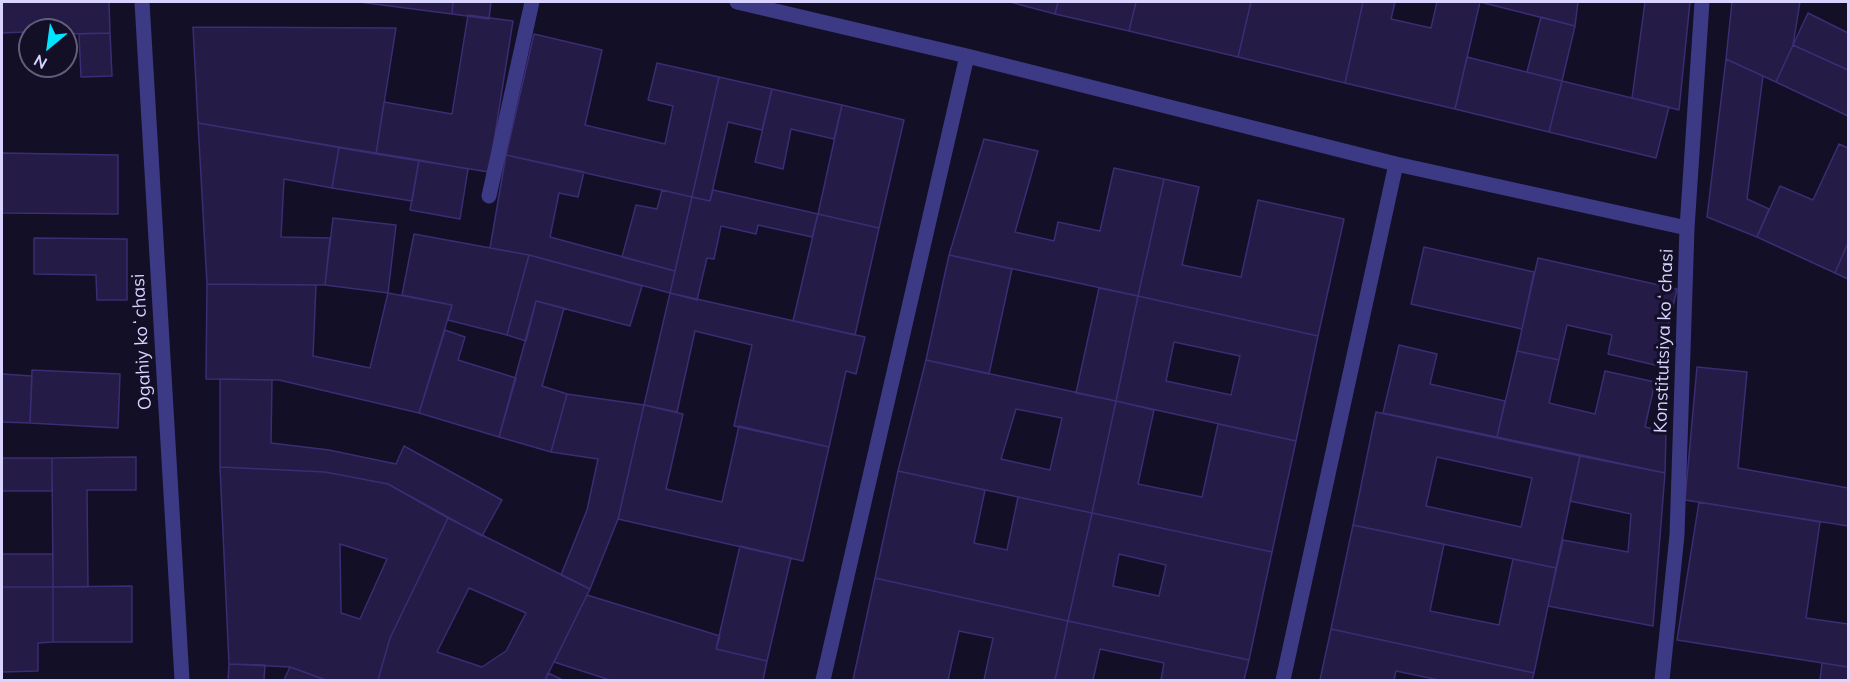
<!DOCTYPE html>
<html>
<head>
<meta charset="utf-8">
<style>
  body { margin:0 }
  #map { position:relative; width:1850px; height:682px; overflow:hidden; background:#130f26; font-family:Mulish,sans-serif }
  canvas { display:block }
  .frame { position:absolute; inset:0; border:3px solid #d9d4ff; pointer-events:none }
  .north { position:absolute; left:18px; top:18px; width:60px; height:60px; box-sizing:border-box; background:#130f26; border:2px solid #625e7d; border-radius:50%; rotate:209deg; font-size:16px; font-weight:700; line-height:24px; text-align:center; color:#d9d4ff }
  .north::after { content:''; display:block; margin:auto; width:21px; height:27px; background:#00e5ff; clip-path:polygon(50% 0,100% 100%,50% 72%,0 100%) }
</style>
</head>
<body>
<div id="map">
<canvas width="1850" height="682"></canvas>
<div class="frame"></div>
<div class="north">N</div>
</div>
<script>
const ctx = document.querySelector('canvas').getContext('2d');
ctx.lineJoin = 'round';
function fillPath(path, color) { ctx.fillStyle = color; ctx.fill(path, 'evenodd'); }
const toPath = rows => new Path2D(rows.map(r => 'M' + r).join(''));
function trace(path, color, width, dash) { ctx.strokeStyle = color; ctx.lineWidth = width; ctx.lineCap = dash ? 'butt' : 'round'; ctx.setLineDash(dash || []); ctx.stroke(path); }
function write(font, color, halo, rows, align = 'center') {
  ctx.font = font + ' Mulish,sans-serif'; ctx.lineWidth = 6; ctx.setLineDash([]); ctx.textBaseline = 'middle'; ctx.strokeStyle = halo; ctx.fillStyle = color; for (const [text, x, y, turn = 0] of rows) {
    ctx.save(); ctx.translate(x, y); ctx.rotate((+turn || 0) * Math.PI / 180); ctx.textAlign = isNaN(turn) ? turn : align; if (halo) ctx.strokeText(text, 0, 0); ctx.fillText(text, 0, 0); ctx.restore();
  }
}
const building = toPath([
  [2,2,109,2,110,33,66,34,66,30,2,33,2,2],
  [359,2,453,2,452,14,359,2],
  [453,2,491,2,489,19,452,14,453,2],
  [1010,2,1058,2,1055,14,1010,2],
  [1058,2,1136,2,1129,31,1055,14,1058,2],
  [1136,2,1251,2,1238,57,1129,31,1136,2],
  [1251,2,1363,2,1345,83,1238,57,1251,2],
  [1363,2,1395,2,1391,19,1431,28,1437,2,1480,2,1455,109,1345,83,1363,2],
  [1480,2,1578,2,1575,26,1480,2],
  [1645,2,1690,2,1679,110,1632,98,1645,2],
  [1732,2,1800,2,1793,45,1776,82,1726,59,1732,2],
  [1808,13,1848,33,1848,70,1793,45,1808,13],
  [468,15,513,21,489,172,376,154,384,102,452,114,468,15],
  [1541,17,1575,26,1562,81,1527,72,1541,17],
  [193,27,396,28,376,154,198,123,193,27],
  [110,33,112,76,81,77,79,34,110,33],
  [534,34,602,50,585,125,665,144,673,106,648,100,657,63,719,77,692,197,506,155,534,34],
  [1793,45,1848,70,1848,116,1776,82,1793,45],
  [1467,57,1562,81,1549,132,1455,109,1467,57],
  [1726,59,1763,76,1747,199,1769,209,1757,237,1707,217,1726,59],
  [719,77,772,89,762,130,728,122,710,201,692,197,719,77],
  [1562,81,1669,107,1656,158,1549,132,1562,81],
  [772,89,842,105,834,139,791,129,783,169,755,162,772,89],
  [842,105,904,120,879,228,818,214,842,105],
  [198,123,339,147,332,188,284,179,281,237,330,238,325,285,207,284,198,123],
  [984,139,1038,151,1015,232,1054,241,1058,222,1100,231,1114,168,1164,179,1138,296,949,255,984,139],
  [1839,144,1848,148,1848,243,1835,273,1757,237,1780,186,1813,200,1839,144],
  [339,147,419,160,412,201,332,188,339,147],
  [2,153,118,155,118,214,2,213,2,153],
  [506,155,584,172,578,197,559,193,550,237,675,271,670,293,529,255,490,248,506,155],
  [419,160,468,169,460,219,410,210,419,160],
  [1164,179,1199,187,1182,265,1241,277,1258,200,1344,219,1318,336,1138,296,1164,179],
  [662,190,692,197,675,271,622,257,636,205,657,209,662,190],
  [713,190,818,214,812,237,758,225,756,234,721,226,714,259,707,258,697,300,670,293,692,197,710,201,713,190],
  [818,214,879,228,855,335,793,321,818,214],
  [333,218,396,225,388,293,325,285,333,218],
  [414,234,529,255,507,335,448,320,452,305,402,295,414,234],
  [34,238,127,239,127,300,97,300,96,275,34,274,34,238],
  [1848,243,1848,279,1835,273,1848,243],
  [1424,247,1534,272,1522,329,1411,304,1424,247],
  [529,255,642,286,630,326,536,301,526,341,507,335,529,255],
  [949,255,1012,269,989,374,926,360,949,255],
  [1538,258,1677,289,1659,366,1608,354,1612,335,1567,325,1559,360,1517,351,1538,258],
  [207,284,316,285,313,356,370,368,388,293,452,305,419,413,279,380,206,379,207,284],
  [1099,288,1138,296,1116,401,1076,393,1099,288],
  [670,293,865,337,856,374,846,371,829,447,734,426,752,345,695,331,677,412,644,405,670,293],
  [1138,296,1318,336,1296,441,1116,401,1138,296],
  [1174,342,1240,356,1231,395,1166,381,1174,342],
  [536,301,564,308,542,386,567,394,551,452,499,437,536,301],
  [445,330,465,337,458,360,516,378,499,437,419,413,445,330],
  [1399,345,1437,354,1430,384,1505,401,1497,437,1383,413,1399,345],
  [1517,351,1559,360,1549,403,1595,414,1605,371,1655,382,1645,427,1666,432,1665,473,1497,437,1517,351],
  [926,360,1116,401,1092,513,898,471,926,360],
  [1016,409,1062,418,1050,470,1001,459,1016,409],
  [1697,367,1747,372,1738,468,1848,488,1848,526,1685,500,1697,367],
  [32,370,120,374,118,428,30,423,32,370],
  [2,374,32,376,30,423,2,422,2,374],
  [220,379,272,380,271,443,329,450,396,464,404,446,502,500,482,536,388,484,325,472,220,467,220,379],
  [567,394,644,405,618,519,590,589,561,575,587,510,598,459,551,452,567,394],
  [1116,401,1154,410,1138,484,1202,497,1218,424,1296,441,1272,552,1092,513,1116,401],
  [644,405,683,414,666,489,722,502,739,426,829,447,803,561,618,519,644,405],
  [1376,412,1580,456,1556,568,1353,525,1376,412],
  [1437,457,1532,478,1521,527,1426,506,1437,457],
  [1580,456,1665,473,1653,626,1548,606,1563,540,1628,552,1631,514,1570,501,1580,456],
  [136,457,136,490,87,490,88,587,53,587,52,458,136,457],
  [2,458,52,458,52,491,2,491,2,458],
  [220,467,325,472,388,484,448,518,390,638,378,680,326,680,290,667,229,664,220,467],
  [340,544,387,559,360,619,341,613,340,544],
  [898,471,985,490,974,543,1007,550,1018,497,1092,513,1068,621,875,578,898,471],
  [1699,502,1820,522,1806,618,1848,624,1848,667,1677,640,1699,502],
  [1092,513,1272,552,1249,660,1068,621,1092,513],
  [1119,554,1166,565,1159,596,1113,586,1119,554],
  [448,518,590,589,545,680,378,680,390,638,448,518],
  [469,588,526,613,506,651,482,667,437,652,469,588],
  [1353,525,1444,544,1430,611,1499,625,1513,559,1556,568,1534,673,1331,629,1353,525],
  [740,546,791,558,767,661,716,649,740,546],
  [2,554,53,554,53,587,2,587,2,554],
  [875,578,1068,621,1055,680,984,680,993,638,959,631,948,680,853,680,875,578],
  [132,586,132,642,53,642,53,587,132,586],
  [2,587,53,587,53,642,38,643,38,671,2,672,2,587],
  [587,595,720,636,716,649,767,661,763,680,610,680,554,662,587,595],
  [1068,621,1249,660,1244,680,1161,680,1164,663,1100,649,1093,680,1055,680,1068,621],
  [1331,629,1534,673,1532,680,1439,680,1396,671,1394,680,1320,680,1331,629],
  [1822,663,1848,667,1848,680,1820,680,1822,663],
  [229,664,265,665,264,680,228,680,229,664],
  [290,667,326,680,284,680,290,667],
  [548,673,563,680,545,680,548,673]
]);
const minor = toPath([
  [142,2,182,680],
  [737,2,967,56,1396,164,1687,228],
  [489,196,532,2],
  [823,680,967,56],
  [1283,680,1396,164],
  [1662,680,1677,535,1687,228,1702,2]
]);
const streetNames = [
  ["Konstitutsiya koʻchasi",1664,341,-88],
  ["Ogahiy koʻchasi",142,342,-93]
];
fillPath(building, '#241b47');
trace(building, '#3b2d73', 1.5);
trace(minor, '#3d3a85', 15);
write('18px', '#d9d4ff', '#130f26', streetNames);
</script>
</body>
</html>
